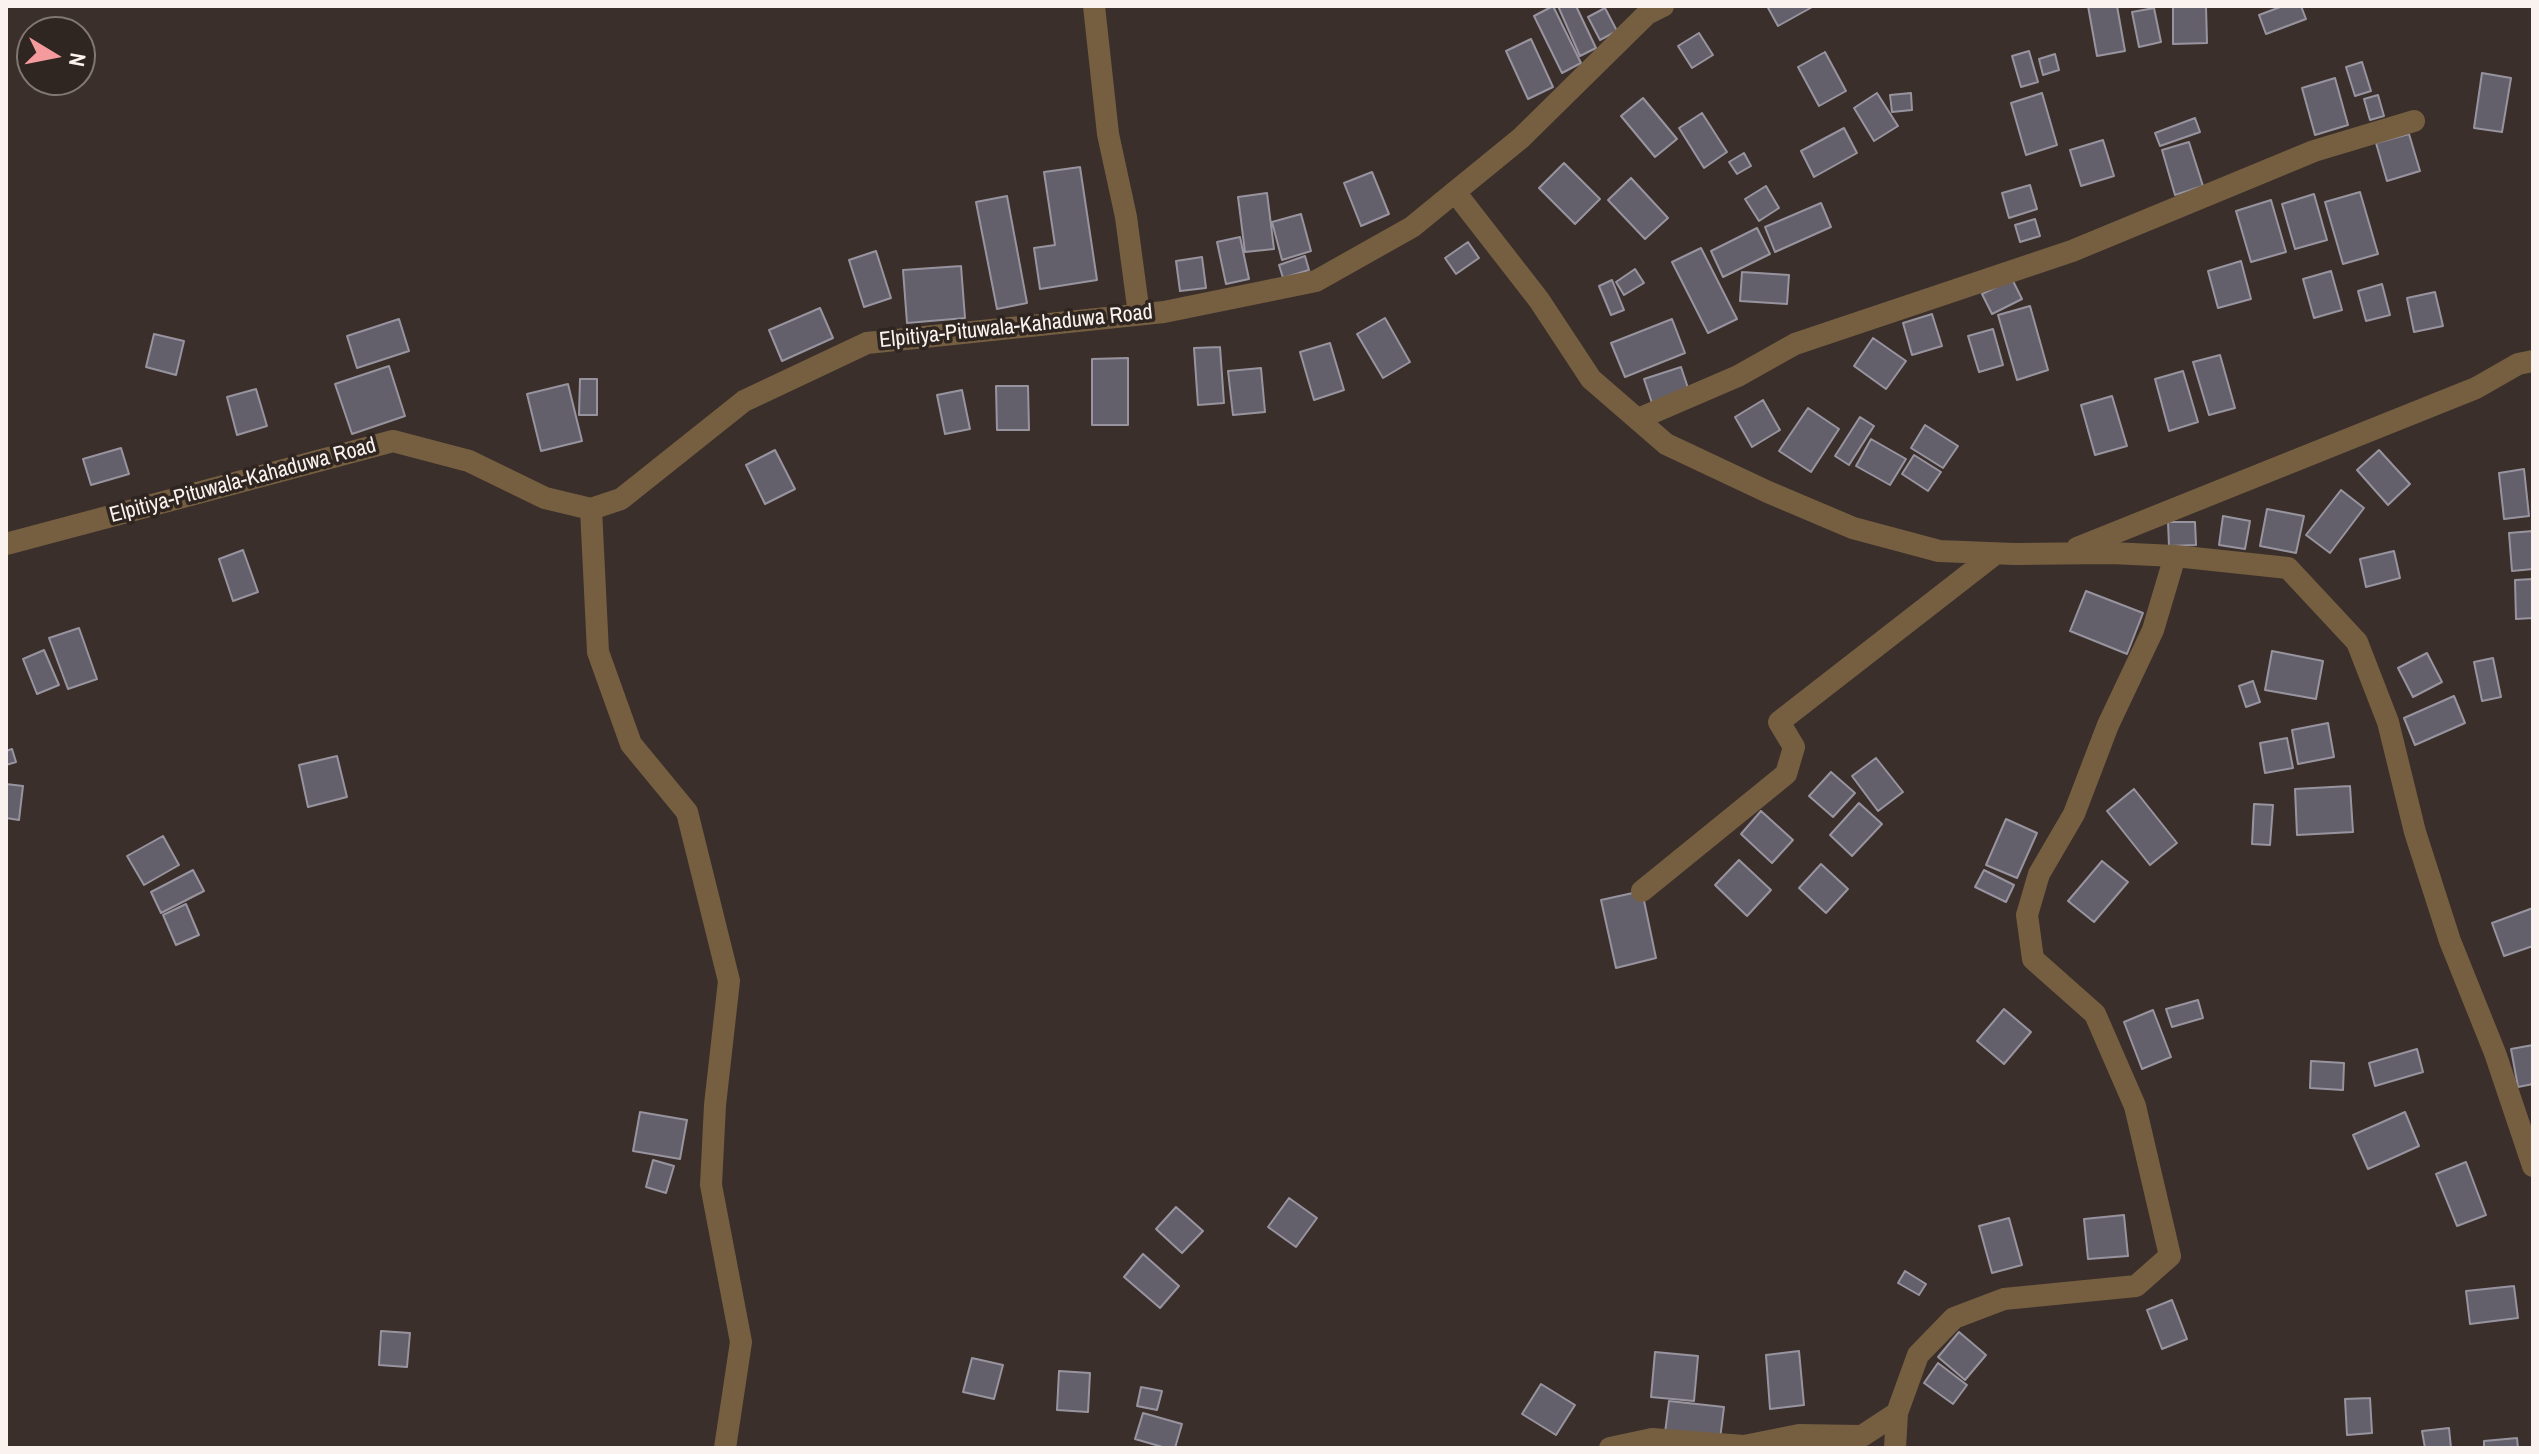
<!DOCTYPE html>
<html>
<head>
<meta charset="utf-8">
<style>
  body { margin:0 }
  #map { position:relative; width:2539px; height:1454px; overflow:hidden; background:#3a2f2b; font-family:"Archivo Narrow",sans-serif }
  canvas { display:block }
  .frame { position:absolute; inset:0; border:8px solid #f9f2ef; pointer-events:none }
  .north { position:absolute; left:16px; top:16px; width:80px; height:80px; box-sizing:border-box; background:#2f2521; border:2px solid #807773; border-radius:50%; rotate:100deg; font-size:22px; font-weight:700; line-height:32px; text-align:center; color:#f9f2ef }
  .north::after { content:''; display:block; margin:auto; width:28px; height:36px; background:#f59b9e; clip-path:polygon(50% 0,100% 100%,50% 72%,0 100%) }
</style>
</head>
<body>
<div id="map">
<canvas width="2539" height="1454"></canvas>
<div class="frame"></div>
<div class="north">N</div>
</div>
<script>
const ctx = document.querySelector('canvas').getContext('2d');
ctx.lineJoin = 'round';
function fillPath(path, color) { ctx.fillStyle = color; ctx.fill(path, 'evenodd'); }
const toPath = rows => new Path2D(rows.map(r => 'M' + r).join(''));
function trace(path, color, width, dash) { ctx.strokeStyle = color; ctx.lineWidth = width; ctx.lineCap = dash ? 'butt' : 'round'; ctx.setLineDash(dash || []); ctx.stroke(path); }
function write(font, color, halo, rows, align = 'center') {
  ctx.font = font + ' "Archivo Narrow",sans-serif'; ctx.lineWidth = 7; ctx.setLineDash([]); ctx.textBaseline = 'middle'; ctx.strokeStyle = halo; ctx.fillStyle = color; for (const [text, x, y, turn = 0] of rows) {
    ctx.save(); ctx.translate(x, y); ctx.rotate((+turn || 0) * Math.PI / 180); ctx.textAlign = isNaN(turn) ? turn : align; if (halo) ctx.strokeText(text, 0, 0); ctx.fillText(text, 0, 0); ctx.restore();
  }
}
const building = toPath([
  [1553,6,1581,63,1562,73,1534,16,1553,6],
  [1558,6,1576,6,1596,48,1580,56,1558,6],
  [1767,6,1814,6,1778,26,1767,6],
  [2088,6,2117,6,2125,51,2097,56,2088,6],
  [2173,6,2206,6,2207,43,2173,44,2173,6],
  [2283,6,2301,6,2306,19,2266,34,2259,15,2283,6],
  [1605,8,1617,31,1600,40,1588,17,1605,8],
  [2154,8,2161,42,2139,47,2132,12,2154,8],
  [1699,33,1713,55,1692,68,1678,46,1699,33],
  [1531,39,1553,87,1528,99,1506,51,1531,39],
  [2029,51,2038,82,2021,87,2012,56,2029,51],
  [1825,52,1846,91,1819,106,1798,67,1825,52],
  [2055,54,2059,70,2043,75,2039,59,2055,54],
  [2362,62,2371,91,2355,96,2346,67,2362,62],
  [2482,73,2511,78,2502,132,2474,128,2482,73],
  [2335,78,2348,125,2315,135,2302,88,2335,78],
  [1877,93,1898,126,1874,141,1854,108,1877,93],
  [1911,93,1912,110,1892,112,1890,95,1911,93],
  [2042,93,2057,145,2026,155,2011,103,2042,93],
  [2378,95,2384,116,2370,120,2364,99,2378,95],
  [1643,98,1677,139,1655,157,1621,116,1643,98],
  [1702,113,1727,152,1704,168,1679,128,1702,113],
  [2195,118,2200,132,2160,146,2155,133,2195,118],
  [1844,128,1857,153,1814,177,1801,151,1844,128],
  [2409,134,2420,171,2387,181,2376,143,2409,134],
  [2103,140,2114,176,2081,186,2070,150,2103,140],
  [2189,142,2203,186,2175,195,2162,150,2189,142],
  [1744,153,1751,166,1737,174,1729,162,1744,153],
  [1564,163,1600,199,1575,224,1539,188,1564,163],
  [1080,167,1097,280,1040,289,1034,248,1055,245,1044,172,1080,167],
  [1372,172,1389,214,1361,226,1344,183,1372,172],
  [1631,178,1668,218,1645,239,1608,200,1631,178],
  [2030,185,2037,209,2009,218,2002,193,2030,185],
  [1766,186,1779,208,1759,221,1745,199,1766,186],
  [2360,192,2378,254,2343,264,2325,202,2360,192],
  [1267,193,1274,249,1245,252,1238,197,1267,193],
  [2314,194,2327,240,2295,249,2282,204,2314,194],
  [1007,196,1027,303,997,309,976,202,1007,196],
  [2271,200,2286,252,2251,262,2236,211,2271,200],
  [1821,203,1831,227,1775,252,1765,227,1821,203],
  [1301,214,1311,251,1282,260,1272,222,1301,214],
  [2035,219,2040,236,2020,242,2015,225,2035,219],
  [1757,228,1770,254,1723,277,1711,251,1757,228],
  [1240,237,1249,279,1226,284,1217,242,1240,237],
  [1468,242,1479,258,1456,274,1445,258,1468,242],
  [1701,248,1737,319,1708,333,1672,262,1701,248],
  [876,251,891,298,864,307,849,260,876,251],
  [1305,256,1309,270,1283,278,1279,265,1305,256],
  [1202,257,1206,288,1180,291,1176,261,1202,257],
  [2241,261,2251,299,2218,308,2208,271,2241,261],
  [961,266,965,318,907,323,903,270,961,266],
  [1635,269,1644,283,1624,295,1616,282,1635,269],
  [2331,271,2342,310,2314,318,2303,279,2331,271],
  [1742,272,1789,275,1787,304,1740,301,1742,272],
  [2012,279,2022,299,1992,314,1982,294,2012,279],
  [1612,280,1624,310,1611,315,1599,286,1612,280],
  [2382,284,2390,315,2366,321,2358,291,2382,284],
  [2435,292,2443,326,2414,332,2407,298,2435,292],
  [2030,306,2048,370,2017,380,1998,315,2030,306],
  [820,308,833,338,782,361,769,330,820,308],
  [1932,314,1942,346,1912,355,1903,323,1932,314],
  [1385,318,1410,362,1383,378,1357,334,1385,318],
  [399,319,409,351,357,368,347,336,399,319],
  [1672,319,1685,353,1625,377,1611,343,1672,319],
  [1993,329,2003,365,1979,372,1968,336,1993,329],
  [154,334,184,341,176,375,146,367,154,334],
  [1873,338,1906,361,1886,389,1854,366,1873,338],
  [1330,343,1344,390,1314,400,1300,352,1330,343],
  [1220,347,1224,403,1198,405,1194,348,1220,347],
  [2220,355,2235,408,2209,415,2193,362,2220,355],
  [1128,358,1128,425,1092,425,1092,359,1128,358],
  [389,366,405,416,352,434,335,384,389,366],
  [1681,367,1689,391,1652,403,1644,379,1681,367],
  [1261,368,1265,412,1233,415,1228,371,1261,368],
  [2183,371,2198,422,2169,431,2155,379,2183,371],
  [580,379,597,379,597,415,579,415,580,379],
  [568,384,582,441,541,451,527,394,568,384],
  [996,386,1028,386,1029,430,997,430,996,386],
  [256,389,267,426,237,435,227,397,256,389],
  [962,390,970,429,945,434,937,395,962,390],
  [2112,396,2127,446,2095,455,2081,405,2112,396],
  [1763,400,1780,430,1752,447,1735,417,1763,400],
  [1808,408,1839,429,1811,472,1779,451,1808,408],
  [1860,417,1874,426,1849,465,1835,456,1860,417],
  [1925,425,1958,446,1943,468,1911,448,1925,425],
  [1871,439,1906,459,1890,485,1856,466,1871,439],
  [121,448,129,474,91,485,83,459,121,448],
  [775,450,795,489,765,504,746,465,775,450],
  [2379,450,2410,484,2388,505,2357,470,2379,450],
  [1914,455,1941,472,1928,491,1902,474,1914,455],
  [2524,469,2529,516,2504,519,2499,473,2524,469],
  [2341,490,2364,508,2330,553,2306,535,2341,490],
  [2267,509,2304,516,2296,553,2260,546,2267,509],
  [2223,516,2250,521,2245,549,2219,545,2223,516],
  [2168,522,2195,522,2196,545,2169,546,2168,522],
  [2533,531,2533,569,2512,571,2509,533,2533,531],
  [243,550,258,592,233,601,219,559,243,550],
  [2394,551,2400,578,2366,587,2360,559,2394,551],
  [2533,579,2533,618,2516,619,2515,580,2533,579],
  [2086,591,2143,613,2127,654,2070,631,2086,591],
  [79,628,97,679,68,689,49,638,79,628],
  [44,650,59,685,37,694,23,659,44,650],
  [2272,651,2323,661,2316,699,2265,690,2272,651],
  [2427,653,2442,682,2413,697,2398,668,2427,653],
  [2493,658,2501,697,2482,701,2474,662,2493,658],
  [2253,681,2260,702,2246,707,2239,686,2253,681],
  [2454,696,2465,723,2415,745,2404,718,2454,696],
  [2328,723,2334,757,2298,764,2292,730,2328,723],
  [2287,738,2293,768,2265,773,2260,743,2287,738],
  [12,749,16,762,6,765,6,751,12,749],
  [337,756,347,797,308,807,299,765,337,756],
  [1876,758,1903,792,1878,811,1852,776,1876,758],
  [1831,772,1855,793,1833,817,1809,796,1831,772],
  [6,784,23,786,19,820,6,818,6,784],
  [2350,786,2353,832,2297,835,2295,789,2350,786],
  [2134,789,2177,843,2150,865,2107,811,2134,789],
  [1859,803,1882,824,1852,856,1830,835,1859,803],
  [2254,804,2273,805,2270,845,2252,844,2254,804],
  [1761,811,1793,840,1772,863,1741,834,1761,811],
  [2006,819,2037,833,2017,878,1986,865,2006,819],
  [163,836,179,865,144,885,127,856,163,836],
  [1739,860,1771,890,1747,916,1715,885,1739,860],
  [2102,861,2128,882,2094,922,2068,901,2102,861],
  [1821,864,1848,889,1826,913,1799,888,1821,864],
  [193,870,204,891,161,913,151,892,193,870],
  [1984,870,2014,885,2006,902,1975,887,1984,870],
  [1642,891,1656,958,1616,968,1601,900,1642,891],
  [186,904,199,935,176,945,163,915,186,904],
  [2533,908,2533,946,2504,956,2492,923,2533,908],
  [2198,1000,2203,1018,2172,1027,2166,1009,2198,1000],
  [2004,1009,2031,1032,2004,1064,1977,1041,2004,1009],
  [2153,1010,2171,1057,2142,1069,2124,1022,2153,1010],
  [2533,1045,2533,1084,2518,1087,2511,1049,2533,1045],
  [2417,1049,2423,1072,2375,1086,2369,1063,2417,1049],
  [2311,1061,2344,1063,2343,1090,2310,1088,2311,1061],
  [640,1112,687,1120,680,1159,633,1151,640,1112],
  [2405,1112,2419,1146,2368,1169,2353,1135,2405,1112],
  [653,1160,674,1166,666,1193,646,1187,653,1160],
  [2466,1162,2486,1215,2457,1226,2436,1174,2466,1162],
  [1289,1198,1317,1218,1296,1247,1268,1227,1289,1198],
  [1176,1207,1203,1231,1182,1253,1156,1229,1176,1207],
  [2124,1215,2128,1256,2088,1259,2084,1219,2124,1215],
  [2009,1218,2022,1265,1992,1273,1979,1226,2009,1218],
  [1143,1254,1179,1286,1160,1308,1124,1277,1143,1254],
  [1905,1271,1926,1284,1919,1295,1898,1283,1905,1271],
  [2514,1286,2518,1318,2470,1324,2466,1291,2514,1286],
  [2172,1300,2187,1339,2162,1349,2147,1310,2172,1300],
  [381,1331,410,1333,407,1367,379,1365,381,1331],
  [1959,1332,1986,1355,1965,1380,1938,1357,1959,1332],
  [1799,1351,1804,1405,1770,1409,1766,1355,1799,1351],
  [1655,1352,1698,1356,1694,1401,1651,1397,1655,1352],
  [972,1358,1003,1365,994,1399,963,1392,972,1358],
  [1938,1363,1967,1385,1953,1404,1924,1383,1938,1363],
  [1059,1371,1090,1373,1088,1412,1057,1410,1059,1371],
  [1541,1384,1575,1405,1556,1435,1522,1414,1541,1384],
  [1141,1387,1162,1391,1157,1410,1137,1406,1141,1387],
  [2370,1398,2372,1433,2347,1435,2345,1399,2370,1398],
  [1669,1401,1724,1407,1720,1439,1665,1433,1669,1401],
  [1143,1413,1182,1424,1175,1448,1166,1448,1135,1439,1143,1413],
  [2449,1428,2451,1448,2425,1448,2422,1431,2449,1428],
  [2517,1438,2518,1448,2484,1448,2484,1441,2517,1438]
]);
const minor = toPath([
  [1094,6,1108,134,1126,217,1139,314],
  [1455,192,1539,300,1591,379,1666,444,1768,492,1853,528,1939,551,2014,554,2111,553,2175,556,2288,568,2357,642,2388,722,2415,832,2450,941,2495,1053,2533,1166],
  [1638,419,1738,376,1795,344,2072,251,2314,151,2414,121],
  [591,509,598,652,631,744,687,812,729,981,715,1105,711,1185,741,1342,725,1448],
  [2077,548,2476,388,2518,364,2533,361],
  [1642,891,1786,774,1794,747,1779,722,1995,554],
  [1610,1448,1652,1439,1744,1446,1799,1435,1862,1436,1897,1413],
  [1895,1448,1897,1413,1918,1355,1954,1318,2004,1299,2136,1286,2170,1256,2135,1106,2095,1014,2033,959,2027,915,2039,874,2074,814,2108,725,2153,630,2175,556]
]);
const tertiary = toPath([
  [6,544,393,441,469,461,545,498,591,509,621,499,744,401,867,343,1164,312,1316,281,1412,227,1521,138,1647,14,1663,6]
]);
const streetNames = [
  ["Elpitiya-Pituwala-Kahaduwa Road",1016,327,-6],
  ["Elpitiya-Pituwala-Kahaduwa Road",243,481,-15]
];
fillPath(building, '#64606b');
trace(building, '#98949f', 2);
trace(minor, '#765f41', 22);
trace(tertiary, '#765f41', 22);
write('22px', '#f9f2ef', '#2f2521', streetNames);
</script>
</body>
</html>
